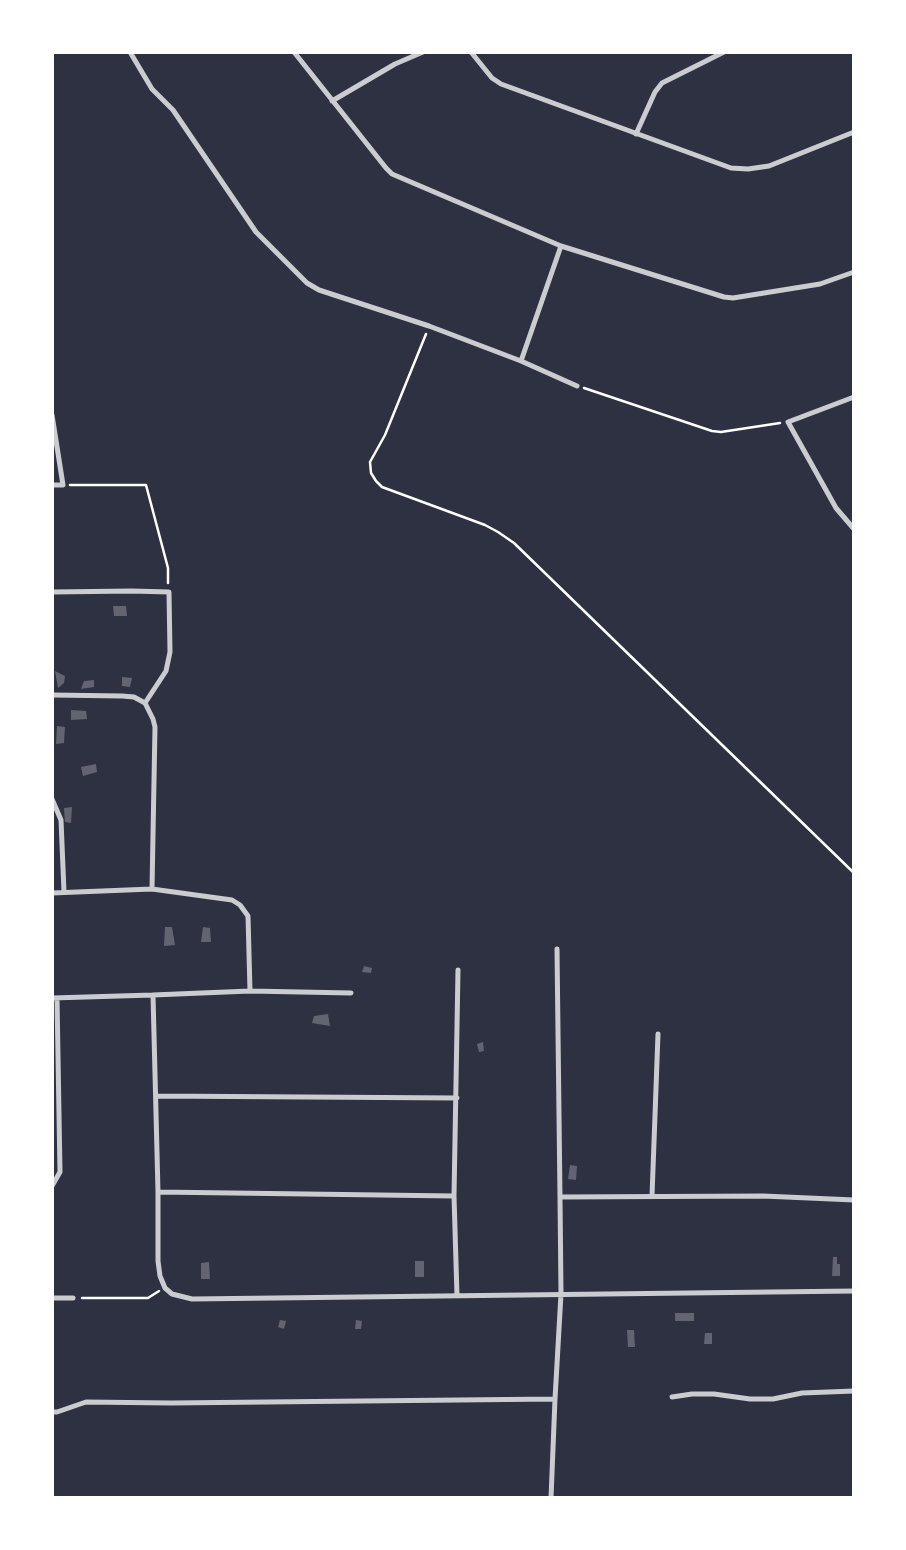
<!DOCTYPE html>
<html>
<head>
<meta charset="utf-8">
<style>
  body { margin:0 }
  #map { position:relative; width:906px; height:1550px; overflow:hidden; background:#2d3142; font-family:"Libre Baskerville",serif }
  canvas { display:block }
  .frame { position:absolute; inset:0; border:54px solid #fff; pointer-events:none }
</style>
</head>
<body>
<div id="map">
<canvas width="906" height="1550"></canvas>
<div class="frame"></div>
</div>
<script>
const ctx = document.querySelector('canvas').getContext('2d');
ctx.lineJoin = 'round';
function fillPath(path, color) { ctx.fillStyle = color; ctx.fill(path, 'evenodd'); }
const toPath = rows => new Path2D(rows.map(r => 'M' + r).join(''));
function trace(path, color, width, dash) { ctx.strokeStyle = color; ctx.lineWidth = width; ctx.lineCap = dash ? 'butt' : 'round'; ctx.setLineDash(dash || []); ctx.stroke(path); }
const building = toPath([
  [113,606,126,606,127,616,114,616],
  [55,671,65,676,64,683,58,688],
  [122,677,132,678,130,687,122,686],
  [94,680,94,687,81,689,84,681],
  [71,710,86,711,87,719,71,720],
  [57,726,65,727,64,743,56,744],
  [96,764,97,772,83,776,81,767],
  [72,807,71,823,65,822,64,808],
  [165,927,172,927,175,945,164,946],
  [203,927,210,928,211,942,201,942],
  [364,966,372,968,371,973,362,972],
  [328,1014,330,1026,312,1023,314,1016],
  [483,1042,484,1051,479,1052,477,1044],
  [570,1165,577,1166,576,1180,568,1179],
  [833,1257,837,1257,837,1264,840,1264,840,1276,832,1276],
  [415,1261,424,1261,424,1277,415,1277],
  [209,1262,210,1279,201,1279,201,1263],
  [675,1313,694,1313,694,1321,675,1321],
  [280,1320,286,1321,284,1329,278,1327],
  [356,1320,362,1321,361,1329,355,1329],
  [627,1330,634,1330,635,1347,628,1347],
  [705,1333,712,1333,712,1344,704,1344]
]);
const path = toPath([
  [426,334,385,435,370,462,371,473,376,481,382,487,485,525,498,532,514,543,854,873],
  [584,388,712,431,721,432,780,423],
  [70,485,146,485,168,568,168,583],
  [82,1298,148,1298,159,1291]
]);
const minor = toPath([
  [130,52,152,89,173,110,256,232,307,283,319,290,429,326,521,361,577,386],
  [294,52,386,168,392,174,561,246,724,297,733,298,820,284,854,272],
  [471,52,492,78,501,84,731,168,748,169,769,166,854,132],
  [332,101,395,64,423,52],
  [636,134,655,92,662,83,724,52],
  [521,361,561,246],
  [854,397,788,422,836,508,854,529],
  [52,415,63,485,52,485],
  [52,592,132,591,169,592,170,652,166,671,145,703],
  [52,695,122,696,134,697,145,703,153,719,155,727,152,889],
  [52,799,61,820,64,892],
  [52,893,152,889,232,900,240,905,248,916,250,991],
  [557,949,560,1197],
  [153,995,250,991,351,993],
  [52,998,153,995,158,1192,158,1261,160,1276,165,1288,172,1294,192,1299,854,1291],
  [156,1096,457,1098],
  [52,1186,60,1172,57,998],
  [158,1192,454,1196],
  [652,1196,658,1034],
  [457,1296,454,1196,458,970],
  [52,1298,73,1298],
  [672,1397,692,1394,714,1394,750,1399,773,1399,802,1393,854,1391],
  [52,1412,57,1412,86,1402,171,1403,555,1399,561,1294,560,1197,763,1196,854,1200],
  [551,1498,555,1399]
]);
fillPath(building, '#626471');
trace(path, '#fff', 2.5);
trace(minor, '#caccd0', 5);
</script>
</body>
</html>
